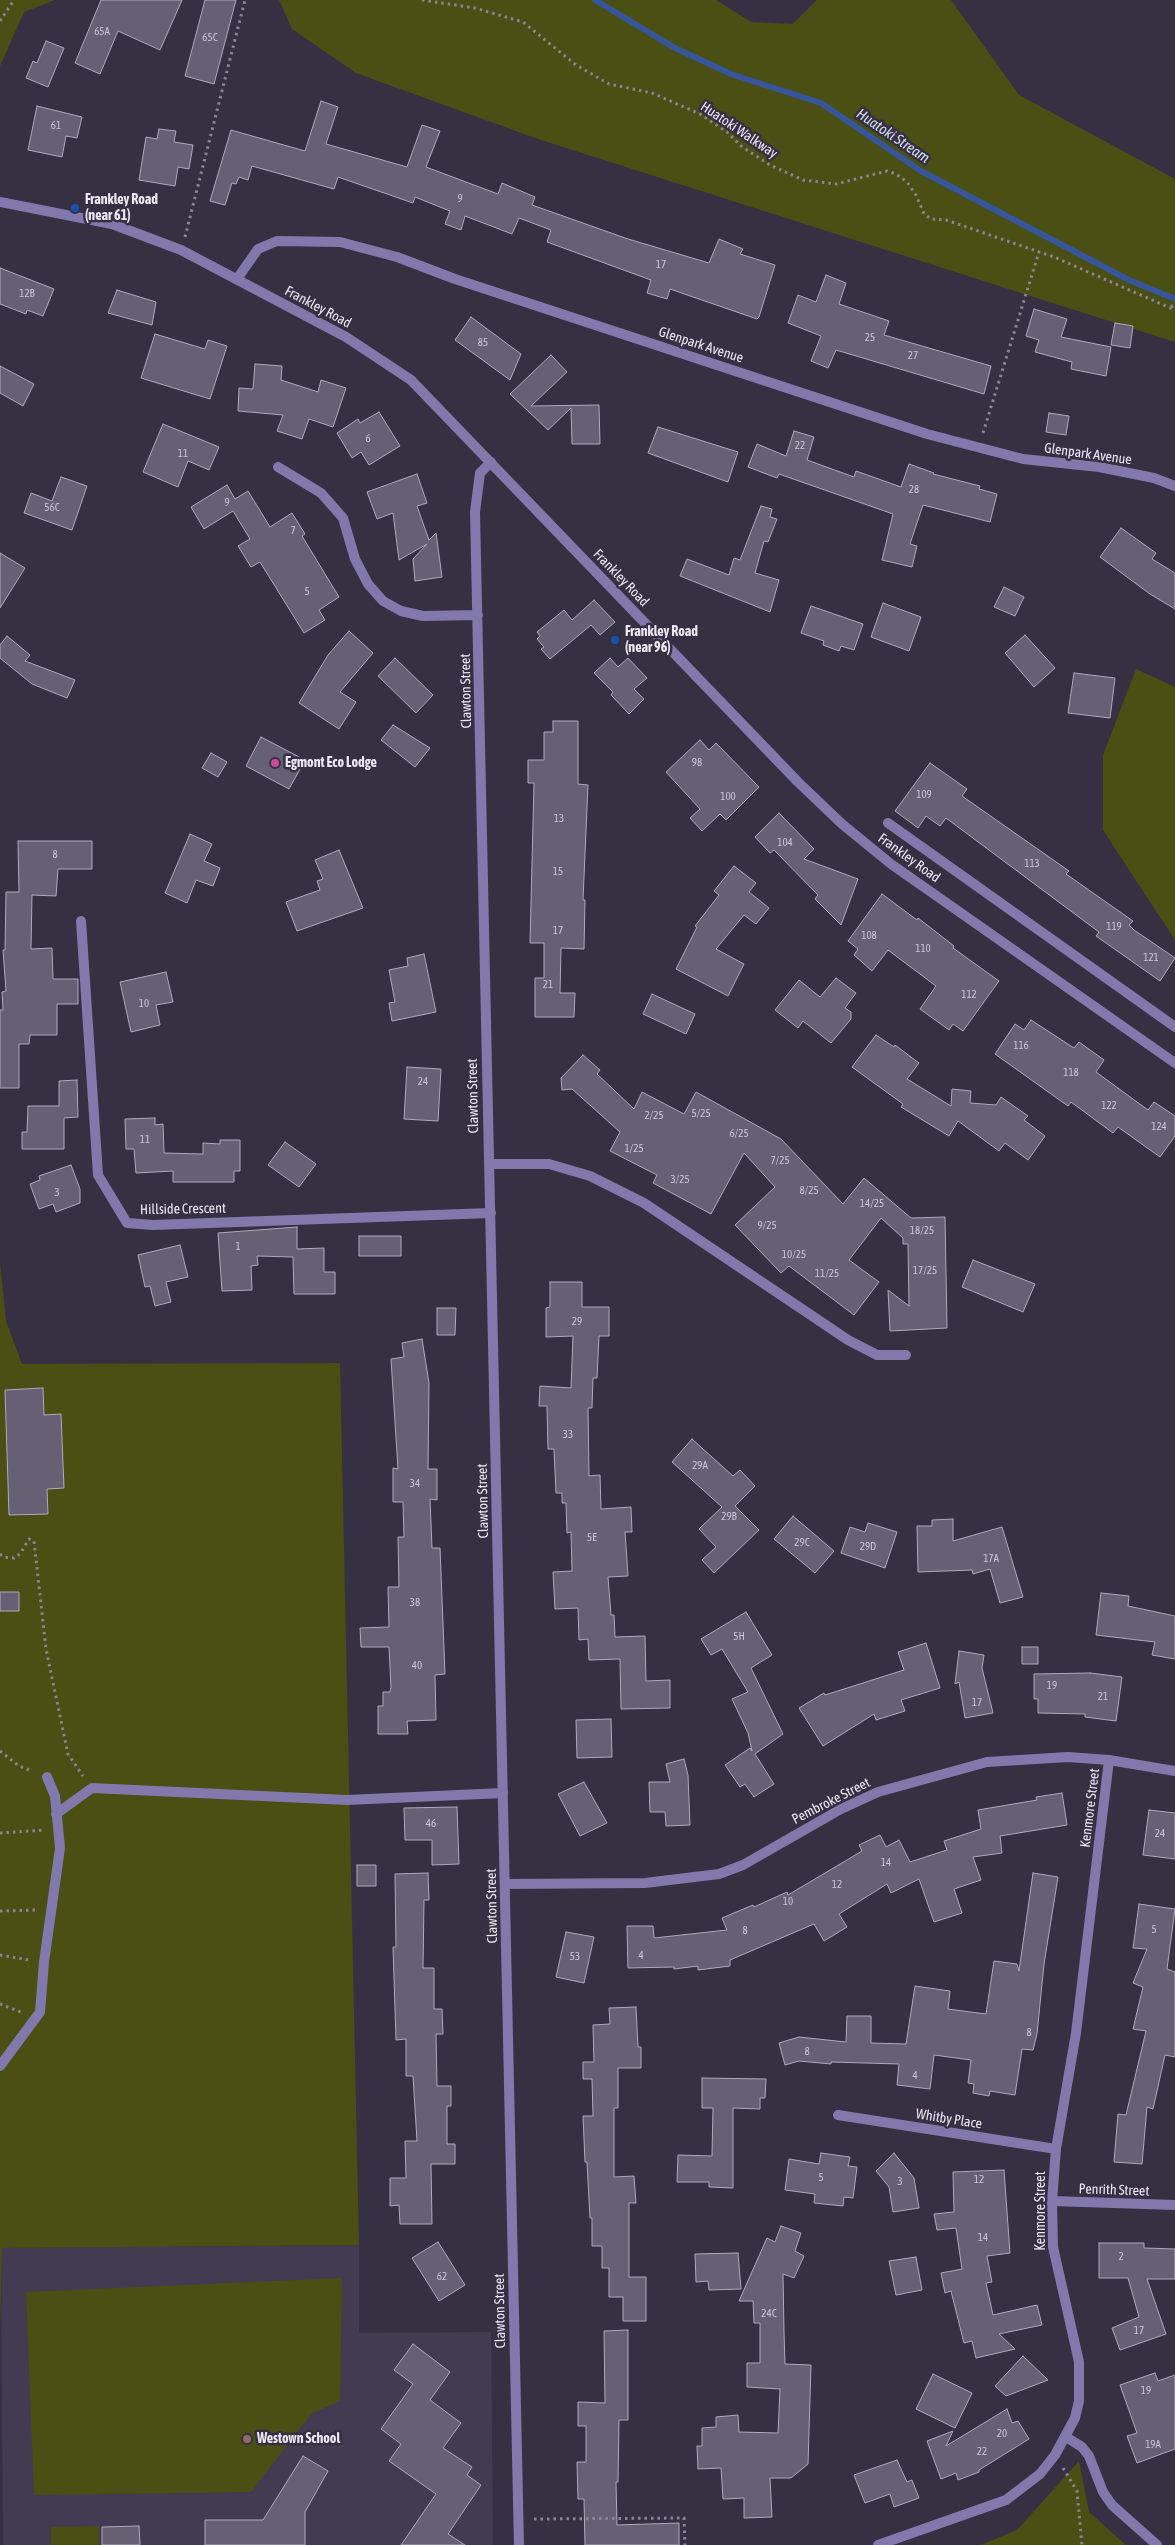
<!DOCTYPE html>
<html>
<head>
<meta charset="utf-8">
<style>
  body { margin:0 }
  canvas { display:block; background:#363043 }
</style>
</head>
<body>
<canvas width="1175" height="2545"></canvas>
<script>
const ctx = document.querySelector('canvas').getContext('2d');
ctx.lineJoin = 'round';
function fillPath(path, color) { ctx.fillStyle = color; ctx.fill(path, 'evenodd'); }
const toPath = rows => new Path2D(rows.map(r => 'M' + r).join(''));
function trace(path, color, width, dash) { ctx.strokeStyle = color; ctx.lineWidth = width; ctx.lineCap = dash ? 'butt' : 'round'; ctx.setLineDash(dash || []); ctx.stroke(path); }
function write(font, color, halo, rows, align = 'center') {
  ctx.font = font + ' "Asap Condensed",sans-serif'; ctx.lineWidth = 5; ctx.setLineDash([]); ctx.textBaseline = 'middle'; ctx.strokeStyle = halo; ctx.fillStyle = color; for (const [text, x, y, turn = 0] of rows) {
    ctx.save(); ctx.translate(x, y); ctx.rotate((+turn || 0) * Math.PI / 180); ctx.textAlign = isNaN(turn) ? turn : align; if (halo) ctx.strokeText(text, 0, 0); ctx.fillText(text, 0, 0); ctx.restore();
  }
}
const built = toPath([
  [359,2245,359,2333,491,2332,493,2545,3,2545,1,2248]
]);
const green = toPath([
  [0,0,55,0,24,12,0,66],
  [279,0,716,0,751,22,793,24,817,0,951,0,1019,95,1175,179,1175,342,538,139,356,73,292,29],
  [1136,669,1175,687,1175,940,1103,830,1103,755],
  [0,1263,6,1321,22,1364,340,1363,359,2245,2,2248,0,2332],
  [342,2278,340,2401,311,2414,251,2492,34,2495,26,2292],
  [1079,2461,1089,2512,1126,2545,981,2545,1017,2530],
  [99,2526,99,2545,51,2545,51,2527]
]);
const stream = toPath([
  [595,0,675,48,731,74,821,103,921,171,1129,280,1175,299]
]);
const building = toPath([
  [101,0,182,0,160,50,118,31,100,74,75,63,101,0],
  [205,0,236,0,214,84,185,76,205,0],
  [46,41,64,48,48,87,26,78,33,61,37,63,46,41],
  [321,101,338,107,326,144,407,167,422,125,440,131,426,167,498,194,502,183,535,197,532,205,628,239,709,263,719,239,743,249,740,254,775,265,759,317,757,319,670,289,667,299,647,293,651,280,547,242,551,230,519,218,512,234,465,216,461,230,445,224,450,211,415,197,413,203,338,177,334,189,252,166,248,180,239,177,236,184,232,183,225,205,210,201,231,130,305,151,321,101],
  [37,106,82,117,77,138,66,136,62,157,28,150,37,106],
  [159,129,176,131,174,142,193,145,189,169,178,167,175,186,139,180,146,137,157,139,159,129],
  [0,268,54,289,43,316,27,310,26,314,0,304,0,268],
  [826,275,846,283,839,304,889,321,884,335,991,366,984,394,836,350,828,368,811,361,821,336,788,323,798,295,816,302,826,275],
  [117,290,156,302,152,325,108,313,117,290],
  [1034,309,1067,319,1061,337,1111,347,1106,376,1071,369,1072,362,1035,352,1039,340,1026,336,1034,309],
  [471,317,521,354,510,380,455,340,471,317],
  [1115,323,1133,326,1130,348,1111,345,1115,323],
  [155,334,205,349,208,340,227,346,210,399,141,378,155,334],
  [551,355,567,372,531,406,599,405,600,444,572,444,571,408,548,430,510,394,551,355],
  [255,364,282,366,281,380,318,392,321,380,346,388,333,427,309,419,302,439,277,431,283,415,238,411,239,388,253,389,255,364],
  [0,366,34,384,23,406,0,393,0,366],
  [379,412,400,446,369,465,361,452,352,458,337,433,358,419,360,423,379,412],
  [1049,413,1069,416,1066,435,1046,432,1049,413],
  [163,424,219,447,209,470,188,461,178,487,143,472,163,424],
  [658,427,738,452,728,482,648,453,658,427],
  [794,431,814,437,807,460,854,477,856,471,901,487,909,464,934,473,933,474,980,486,979,489,997,494,990,522,923,505,910,544,917,546,912,567,882,560,893,514,779,474,777,478,748,467,757,444,786,456,794,431],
  [417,474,427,503,417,506,429,540,436,533,442,577,415,581,413,559,427,544,399,560,393,513,377,519,367,492,417,474],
  [61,477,87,486,72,530,24,513,31,493,52,501,61,477],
  [227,485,235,499,248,491,270,527,292,513,305,534,302,536,339,597,319,610,325,620,304,633,260,562,251,567,238,546,250,539,233,511,204,529,191,507,227,485],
  [761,506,772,509,770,517,777,519,768,542,764,541,755,573,779,580,770,612,680,576,687,559,729,575,734,558,740,560,761,506],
  [1121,528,1156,553,1152,559,1175,573,1175,609,1150,594,1100,557,1121,528],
  [0,553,25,568,0,608,0,553],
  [1004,587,1024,597,1015,616,994,607,1004,587],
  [594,600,615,622,600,635,591,625,550,659,541,649,544,647,537,639,540,636,537,632,564,610,572,620,594,600],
  [883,603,921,617,909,651,871,637,883,603],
  [811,606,863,624,854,650,841,646,839,651,823,645,824,641,801,633,811,606],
  [349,631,373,653,340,692,356,702,339,729,299,703,328,655,349,631],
  [1025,635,1055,668,1034,687,1005,653,1025,635],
  [7,636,30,655,25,661,75,680,67,698,32,684,0,658,0,645,7,636],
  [395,658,433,695,416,713,378,676,395,658],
  [610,658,618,667,628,658,647,678,634,689,644,699,629,714,611,695,613,692,594,673,610,658],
  [1074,673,1115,678,1110,718,1068,713,1074,673],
  [553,721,578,721,578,784,588,785,583,900,585,900,584,949,561,948,560,993,575,993,574,1017,535,1017,535,978,544,978,544,943,530,943,534,783,528,783,528,760,544,760,544,732,553,732,553,721],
  [393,725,430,748,415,767,381,740,393,725],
  [261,737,305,760,289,789,246,766,261,737],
  [700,740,709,750,716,743,759,787,726,820,720,814,702,831,690,818,700,809,666,772,700,740],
  [211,753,227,762,218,777,202,768,211,753],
  [930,763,967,789,962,796,1069,871,1066,874,1133,921,1129,925,1134,930,1175,958,1160,981,1096,936,1099,932,946,818,940,826,926,816,918,828,895,811,930,763],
  [779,813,814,849,804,859,858,879,841,925,815,899,818,895,774,850,770,853,755,837,779,813],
  [190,834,212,844,204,861,220,868,213,886,196,880,187,903,165,893,190,834],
  [18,841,92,841,92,869,58,869,56,896,32,895,31,949,52,948,53,979,78,979,78,1004,57,1004,57,1035,30,1035,29,1044,19,1044,19,1088,0,1088,0,1010,3,1010,2,992,6,991,3,950,5,950,6,892,19,892,18,841],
  [339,850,363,908,297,931,286,902,320,890,317,881,323,879,315,860,339,850],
  [734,866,756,883,749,892,769,908,756,924,744,915,716,949,744,964,728,996,676,969,697,927,695,926,719,895,714,891,734,866],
  [882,894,917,920,918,918,954,946,953,948,999,981,963,1031,953,1024,949,1030,920,1009,936,986,888,950,872,971,854,955,858,949,848,941,882,894],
  [424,954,436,1012,392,1021,389,1003,395,1002,389,970,408,966,407,958,424,954],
  [166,972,173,1002,156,1005,160,1025,131,1032,120,982,166,972],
  [836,978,856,993,845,1008,851,1012,851,1019,831,1043,803,1021,798,1028,775,1010,799,980,820,997,836,978],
  [652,994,695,1014,686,1034,643,1014,652,994],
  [1031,1020,1074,1048,1079,1042,1104,1060,1096,1072,1148,1110,1154,1102,1175,1116,1175,1136,1160,1157,1118,1127,1113,1133,1071,1102,1068,1106,995,1054,1015,1024,1024,1030,1031,1020],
  [876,1035,894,1047,895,1045,919,1063,907,1079,951,1106,952,1089,971,1091,970,1103,996,1105,1001,1097,1028,1116,1024,1120,1045,1136,1028,1160,1005,1143,999,1151,958,1121,949,1136,901,1107,903,1104,852,1067,876,1035],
  [583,1055,600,1070,597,1074,634,1109,642,1092,684,1114,696,1092,781,1139,843,1204,864,1178,911,1218,945,1217,947,1328,890,1331,888,1290,909,1306,908,1244,903,1244,903,1238,881,1218,849,1260,879,1282,854,1315,789,1266,781,1273,735,1225,775,1187,744,1153,711,1214,653,1183,657,1175,610,1151,620,1132,572,1089,562,1090,561,1078,583,1055],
  [407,1067,441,1069,438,1121,404,1119,407,1067],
  [77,1080,78,1117,64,1118,64,1149,22,1149,22,1132,27,1132,28,1106,59,1106,59,1081,77,1080],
  [155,1118,155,1125,163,1124,164,1153,203,1154,203,1143,220,1144,220,1140,240,1140,240,1171,234,1171,234,1182,173,1182,173,1171,136,1173,134,1149,126,1149,125,1119,155,1118],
  [285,1142,316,1164,299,1187,268,1165,285,1142],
  [71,1165,80,1189,80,1203,56,1212,53,1204,39,1209,30,1184,40,1180,39,1176,71,1165],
  [297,1227,297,1249,324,1248,324,1272,335,1272,335,1294,294,1294,293,1257,257,1256,258,1265,251,1266,252,1290,222,1291,218,1233,297,1227],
  [359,1236,401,1236,401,1256,359,1256,359,1236],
  [180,1245,188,1277,166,1282,171,1302,155,1306,150,1286,145,1287,138,1255,180,1245],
  [973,1260,1035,1284,1023,1312,962,1287,973,1260],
  [550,1282,582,1282,582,1307,609,1307,609,1336,599,1336,597,1378,593,1378,592,1408,588,1408,589,1476,600,1475,601,1509,631,1507,632,1532,625,1532,628,1576,608,1577,611,1615,614,1615,615,1637,645,1636,646,1681,670,1680,670,1708,621,1709,620,1659,589,1660,588,1639,579,1640,578,1608,555,1609,553,1572,572,1571,571,1532,567,1533,566,1503,562,1503,562,1493,556,1493,554,1449,548,1449,547,1406,539,1406,540,1386,571,1388,573,1336,546,1337,546,1308,550,1307,550,1282],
  [437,1308,456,1308,455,1335,437,1335,437,1308],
  [422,1339,429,1383,428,1469,437,1469,437,1500,430,1499,432,1548,440,1548,445,1674,435,1675,436,1720,407,1721,408,1734,378,1734,378,1706,383,1706,383,1692,390,1692,391,1687,389,1647,361,1647,360,1628,389,1627,388,1587,399,1587,398,1537,404,1537,403,1502,393,1502,393,1468,398,1469,391,1359,404,1357,402,1343,422,1339],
  [43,1388,44,1415,61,1414,64,1488,47,1489,48,1514,9,1515,5,1390,43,1388],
  [692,1439,733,1476,740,1470,755,1486,735,1506,759,1530,714,1573,702,1560,716,1547,699,1529,722,1507,672,1462,692,1439],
  [793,1516,834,1551,815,1573,774,1539,793,1516],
  [953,1519,953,1541,1002,1527,1023,1597,1000,1603,990,1569,973,1574,972,1570,918,1572,917,1526,932,1526,932,1520,953,1519],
  [868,1523,897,1532,885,1568,841,1553,850,1527,865,1532,868,1523],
  [0,1592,19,1592,19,1611,0,1611,0,1592],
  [1101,1593,1129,1596,1128,1606,1175,1616,1175,1659,1152,1655,1155,1642,1096,1635,1101,1593],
  [746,1612,772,1655,751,1668,783,1734,755,1754,774,1784,754,1797,745,1784,740,1787,725,1765,750,1748,752,1751,748,1733,732,1699,748,1692,722,1649,711,1655,701,1639,746,1612],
  [926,1643,940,1688,901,1700,905,1711,876,1720,874,1714,823,1746,799,1708,824,1693,825,1695,904,1670,898,1652,926,1643],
  [1022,1647,1038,1647,1038,1664,1022,1664,1022,1647],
  [959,1651,984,1655,982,1668,993,1713,965,1718,959,1682,955,1684,959,1651],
  [1090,1673,1122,1677,1116,1721,1085,1717,1085,1714,1038,1713,1038,1699,1034,1699,1034,1674,1090,1673],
  [611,1719,612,1757,577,1758,576,1720,611,1719],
  [684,1759,688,1775,690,1825,666,1826,665,1812,650,1812,649,1782,670,1782,666,1764,684,1759],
  [584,1782,607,1823,580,1836,558,1794,584,1782],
  [1062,1793,1067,1825,1000,1836,1002,1853,973,1857,981,1880,954,1889,962,1913,934,1922,919,1879,891,1893,887,1884,839,1914,847,1927,824,1941,814,1924,730,1960,730,1966,698,1970,698,1966,674,1969,674,1967,628,1968,627,1926,653,1926,654,1938,727,1930,722,1918,753,1905,754,1907,787,1892,788,1895,862,1851,859,1845,880,1835,886,1847,899,1840,910,1862,947,1850,944,1841,981,1829,978,1810,1037,1800,1036,1797,1062,1793],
  [457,1807,459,1864,432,1865,432,1840,405,1840,404,1808,457,1807],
  [1149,1810,1175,1813,1175,1859,1143,1855,1149,1810],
  [357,1865,376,1865,376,1886,357,1886,357,1865],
  [428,1873,429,1900,424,1900,423,1968,434,1968,434,2009,442,2009,443,2034,436,2034,437,2086,451,2086,451,2106,447,2106,447,2144,455,2144,455,2164,431,2164,432,2224,400,2224,399,2205,390,2206,390,2178,406,2178,405,2141,417,2141,413,2076,406,2076,406,2039,396,2040,393,1947,396,1947,395,1874,428,1873],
  [1033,1873,1058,1877,1044,1964,1037,2034,1033,2050,1022,2049,1015,2095,990,2091,989,2096,973,2093,974,2084,968,2083,971,2060,934,2055,930,2089,897,2085,899,2064,831,2062,831,2064,799,2061,785,2065,779,2043,799,2037,846,2042,847,2016,871,2016,871,2043,906,2044,915,1986,950,1991,948,2009,986,2014,994,1961,1017,1964,1019,1971,1033,1873],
  [1139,1904,1175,1909,1167,1969,1175,1972,1175,2057,1165,2055,1153,2109,1147,2107,1142,2164,1114,2162,1118,2114,1126,2115,1146,2031,1133,2029,1143,1987,1133,1983,1147,1949,1133,1948,1139,1904],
  [566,1932,594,1937,584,1983,556,1977,566,1932],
  [636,2007,638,2047,641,2047,641,2068,618,2068,618,2108,614,2108,614,2177,634,2176,636,2203,629,2203,629,2277,646,2277,646,2321,623,2321,623,2297,609,2297,609,2268,602,2268,602,2246,592,2246,592,2218,590,2218,587,2162,585,2162,583,2116,593,2116,592,2079,583,2079,583,2062,594,2062,593,2025,610,2024,609,2008,636,2007],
  [702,2078,766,2079,765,2098,760,2098,760,2109,733,2108,733,2188,709,2187,709,2182,677,2182,678,2155,712,2156,713,2108,702,2108,702,2078],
  [821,2153,850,2157,848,2166,857,2167,853,2198,844,2197,843,2206,814,2203,815,2194,785,2190,789,2159,819,2164,821,2153],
  [894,2153,914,2178,919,2208,893,2212,889,2187,876,2171,894,2153],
  [1004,2170,1010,2253,987,2256,992,2282,986,2283,993,2315,1037,2305,1042,2325,999,2334,1015,2349,976,2358,972,2341,964,2343,951,2291,945,2293,941,2273,962,2269,956,2228,937,2230,934,2214,954,2212,953,2172,1004,2170],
  [781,2226,801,2233,795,2251,804,2256,794,2278,783,2274,784,2332,785,2364,811,2365,808,2464,791,2478,770,2478,772,2517,744,2518,744,2498,723,2499,721,2468,698,2469,697,2446,702,2446,702,2428,716,2427,716,2417,738,2415,739,2432,778,2433,780,2389,747,2387,747,2363,760,2363,760,2323,754,2323,753,2301,739,2301,767,2238,775,2242,781,2226],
  [438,2242,465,2285,439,2301,412,2258,438,2242],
  [1099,2243,1144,2243,1144,2248,1175,2249,1175,2279,1147,2279,1166,2334,1120,2350,1112,2328,1139,2317,1128,2278,1099,2278,1099,2243],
  [738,2253,741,2289,709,2290,708,2281,696,2282,695,2254,738,2253],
  [916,2257,922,2290,896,2295,889,2261,916,2257],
  [628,2330,628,2420,619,2420,618,2482,616,2482,617,2525,679,2523,679,2545,585,2545,584,2499,578,2499,577,2462,586,2462,586,2426,578,2426,578,2402,605,2403,604,2331,628,2330],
  [413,2344,450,2372,430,2400,461,2423,443,2448,472,2467,467,2475,481,2485,448,2534,465,2545,401,2545,436,2494,389,2461,401,2444,381,2429,413,2384,394,2370,413,2344],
  [1023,2356,1048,2380,1006,2396,995,2386,1023,2356],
  [1155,2373,1158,2381,1175,2375,1175,2449,1137,2463,1127,2436,1137,2433,1120,2385,1155,2373],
  [933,2374,972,2393,955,2428,916,2409,933,2374],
  [1007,2409,1012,2423,1018,2421,1029,2439,979,2470,979,2472,958,2480,956,2473,941,2479,927,2441,953,2431,946,2446,1007,2409],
  [303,2456,328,2471,305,2512,305,2545,205,2545,205,2520,263,2520,303,2456],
  [897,2460,907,2482,912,2480,919,2498,894,2507,890,2494,865,2503,854,2475,897,2460],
  [139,2526,140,2545,102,2545,102,2527,139,2526]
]);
const path = toPath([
  [422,0,475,8,523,22,576,65,609,84,652,93,700,114,727,132,741,146,770,165,803,180,836,184,887,171,896,174,907,182,916,195,924,214,931,219,946,220,1054,257,1175,310],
  [0,21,14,0],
  [185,237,245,0],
  [1171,307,1175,304],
  [983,433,1039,252],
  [0,1554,4,1557,14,1558,20,1554,29,1539,34,1541,46,1649,68,1754,83,1776],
  [0,1751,19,1766,32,1771],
  [0,1833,45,1830],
  [0,1911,36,1910],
  [0,1955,29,1960],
  [0,2004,21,2012],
  [1063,2468,1077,2491,1082,2545],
  [534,2519,684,2518,685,2545]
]);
const service = toPath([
  [888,823,1175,1027],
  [56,1814,92,1788,347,1800,503,1793],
  [0,2066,40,2012,44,1962,60,1848,55,1796,47,1777],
  [1066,2437,1082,2447,1089,2456,1103,2492,1112,2505,1157,2545]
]);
const minor = toPath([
  [237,279,258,249,277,241,340,242,397,257,455,279,927,434,1023,459,1099,467,1154,478,1175,486],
  [491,462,480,473,475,512,519,2545],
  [278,467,321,493,343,518,355,559,368,584,383,601,401,611,423,616,478,615],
  [81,921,98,1175,127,1223,153,1225,491,1213],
  [489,1164,549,1164,590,1176,644,1203,848,1340,877,1355,906,1355],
  [505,1884,645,1883,719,1874,743,1865,841,1809,878,1792,987,1762,1068,1757,1109,1760,1175,1771],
  [838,2115,1056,2149],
  [1052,2201,1175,2205],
  [878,2545,1006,2500,1040,2474,1055,2455,1075,2418,1079,2401,1079,2362,1053,2247,1052,2201,1056,2149,1076,2033,1109,1760]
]);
const tertiary = toPath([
  [0,202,112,224,181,250,346,337,411,380,798,782,842,824,891,864,1175,1063]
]);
const markers = [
  [75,208,5,"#1a4fb4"],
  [615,640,5,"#1a4fb4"],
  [275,763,5,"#d1479c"],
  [247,2439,5,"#8d6e63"]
];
const numberNames = [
  ["65A",102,32],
  ["65C",210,38],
  ["61",56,126],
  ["9",460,199],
  ["17",661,265],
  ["12B",27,294],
  ["25",870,338],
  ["85",483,343],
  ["27",913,356],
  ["6",368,439],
  ["22",800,446],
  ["11",183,454],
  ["28",914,490],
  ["9",227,503],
  ["56C",52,508],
  ["7",293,531],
  ["5",307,592],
  ["98",697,763],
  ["109",924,795],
  ["100",728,797],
  ["13",559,819],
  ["104",785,843],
  ["8",55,855],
  ["113",1032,864],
  ["15",558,872],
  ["119",1114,927],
  ["17",558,931],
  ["108",869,936],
  ["110",923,949],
  ["121",1151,958],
  ["21",548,985],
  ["112",969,995],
  ["10",144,1004],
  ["116",1021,1046],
  ["118",1071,1073],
  ["24",423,1082],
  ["122",1109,1106],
  ["5/25",701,1114],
  ["2/25",654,1116],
  ["124",1159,1127],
  ["6/25",739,1134],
  ["11",145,1140],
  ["1/25",634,1149],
  ["7/25",780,1161],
  ["3/25",680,1180],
  ["8/25",809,1191],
  ["3",57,1193],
  ["14/25",872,1204],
  ["9/25",767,1226],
  ["18/25",922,1231],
  ["1",238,1247],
  ["10/25",794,1255],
  ["17/25",925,1271],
  ["11/25",827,1274],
  ["29",577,1322],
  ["33",568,1435],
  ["29A",700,1466],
  ["34",415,1484],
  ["29B",729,1517],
  ["5E",592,1538],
  ["29C",802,1543],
  ["29D",868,1547],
  ["17A",991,1559],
  ["38",415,1603],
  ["5H",739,1637],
  ["40",417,1666],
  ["19",1052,1686],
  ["21",1103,1697],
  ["17",977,1703],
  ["46",431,1824],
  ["24",1160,1834],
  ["14",886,1863],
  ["12",837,1885],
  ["10",788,1902],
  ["5",1154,1930],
  ["8",745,1931],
  ["4",641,1956],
  ["53",575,1957],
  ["8",1029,2033],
  ["8",807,2052],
  ["4",915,2076],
  ["5",821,2178],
  ["12",979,2180],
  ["3",900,2182],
  ["14",983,2238],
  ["2",1121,2257],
  ["62",442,2277],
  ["24C",769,2314],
  ["17",1139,2331],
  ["19",1146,2391],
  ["20",1002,2434],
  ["19A",1153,2445],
  ["22",982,2452]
];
const streetNames = [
  ["Huatoki Walkway",739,130,34],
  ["Frankley Road",318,307,28],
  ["Glenpark Avenue",701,345,18],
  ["Glenpark Avenue",1088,454,8],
  ["Frankley Road",621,578,46],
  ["Clawton Street",466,691,-91],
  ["Frankley Road",909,858,36],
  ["Clawton Street",473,1096,-91],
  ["Hillside Crescent",183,1209,-1],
  ["Clawton Street",483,1501,-91],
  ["Pembroke Street",831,1801,-27],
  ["Kenmore Street",1090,1808,-83],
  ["Clawton Street",492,1906,-91],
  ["Whitby Place",949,2119,9],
  ["Penrith Street",1114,2190,2],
  ["Kenmore Street",1041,2211,-90],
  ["Clawton Street",500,2311,-91]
];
const poiNames = [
  ["Frankley Road",85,200],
  ["(near 61)",85,216],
  ["Frankley Road",625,632],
  ["(near 96)",625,648],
  ["Egmont Eco Lodge",285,763],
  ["Westown School",257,2439]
];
const waterNames = [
  ["Huatoki Stream",893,136,34]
];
fillPath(built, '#423c53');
fillPath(green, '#4a4f13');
trace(stream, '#37559a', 6);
fillPath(building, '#666075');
trace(building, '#afa9c0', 1);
trace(path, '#8a8595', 3, [2.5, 4]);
trace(service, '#8178ac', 10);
trace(minor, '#8178ac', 10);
trace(tertiary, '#8178ac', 10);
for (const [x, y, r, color] of markers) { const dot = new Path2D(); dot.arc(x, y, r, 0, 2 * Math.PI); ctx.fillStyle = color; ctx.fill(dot); trace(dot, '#363043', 2); }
write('11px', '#cac6d4', null, numberNames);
write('14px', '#ebe8f4', '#363043', streetNames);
write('bold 14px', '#ebe8f4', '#363043', poiNames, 'left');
write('italic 15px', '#d0daed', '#363043', waterNames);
</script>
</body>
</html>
